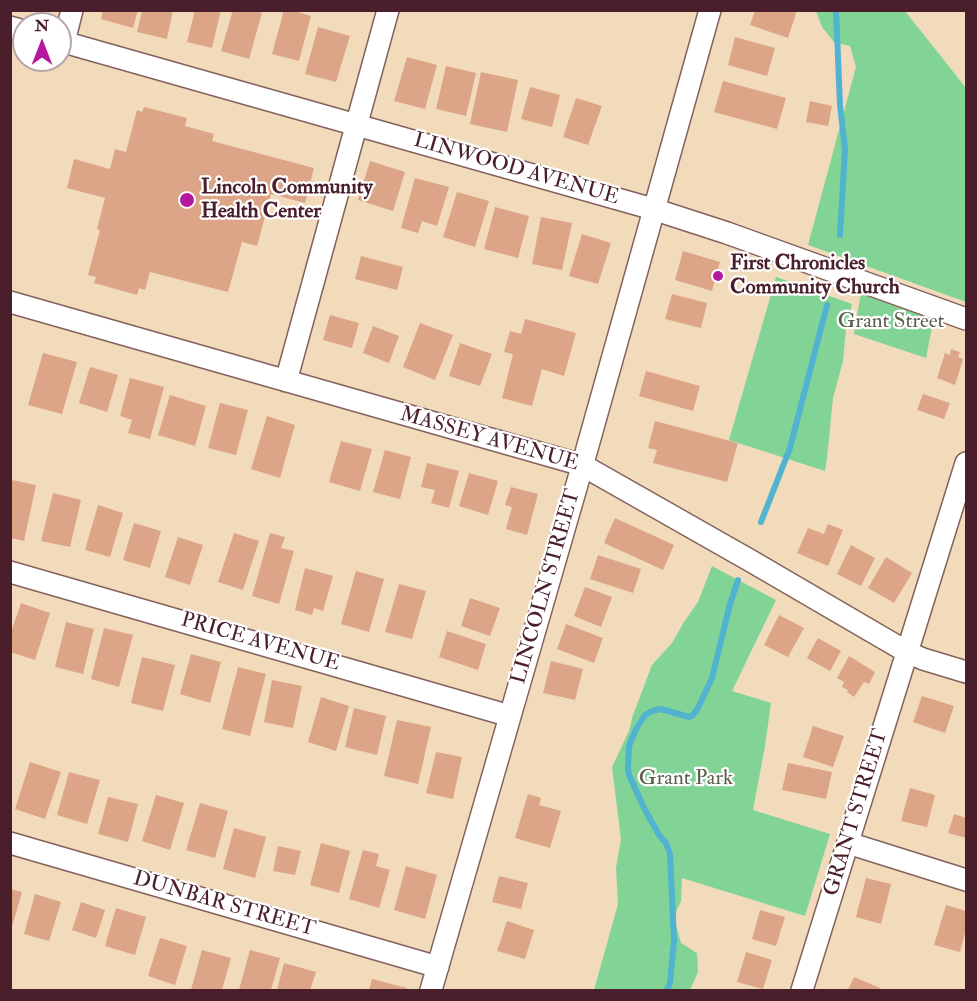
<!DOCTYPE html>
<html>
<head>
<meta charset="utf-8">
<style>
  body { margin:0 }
  #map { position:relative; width:977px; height:1001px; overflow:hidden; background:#f1dbbb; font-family:"IM FELL Double Pica",serif }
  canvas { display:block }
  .frame { position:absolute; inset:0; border:12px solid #4a1f2b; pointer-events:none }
  .north { position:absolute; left:12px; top:12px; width:60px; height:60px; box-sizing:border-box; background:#fff; border:2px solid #b7a5aa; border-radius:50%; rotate:0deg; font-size:16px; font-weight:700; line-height:24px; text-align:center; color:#4a1f2b }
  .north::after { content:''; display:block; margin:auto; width:21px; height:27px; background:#b5179e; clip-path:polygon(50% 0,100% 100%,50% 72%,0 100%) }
</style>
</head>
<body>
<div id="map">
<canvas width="977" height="1001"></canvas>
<div class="frame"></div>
<div class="north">N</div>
</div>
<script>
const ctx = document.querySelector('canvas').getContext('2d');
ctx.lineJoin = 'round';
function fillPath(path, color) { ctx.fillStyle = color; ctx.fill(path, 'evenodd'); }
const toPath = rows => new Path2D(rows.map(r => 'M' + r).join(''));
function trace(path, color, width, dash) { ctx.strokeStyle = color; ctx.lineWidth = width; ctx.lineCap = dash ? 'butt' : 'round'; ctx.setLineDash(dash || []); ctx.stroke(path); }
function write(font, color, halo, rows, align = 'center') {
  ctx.font = font + ' "IM FELL Double Pica",serif'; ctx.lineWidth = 4.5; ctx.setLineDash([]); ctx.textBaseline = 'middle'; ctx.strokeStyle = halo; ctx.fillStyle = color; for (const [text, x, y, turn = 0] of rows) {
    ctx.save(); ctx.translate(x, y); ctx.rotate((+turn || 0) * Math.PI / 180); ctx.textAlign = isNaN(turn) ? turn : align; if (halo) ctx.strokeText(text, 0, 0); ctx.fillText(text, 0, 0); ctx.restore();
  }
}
const green = toPath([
  [816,11,905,11,966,88,966,302,808,245,856,67,850,46,834,42,822,27],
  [776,277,852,304,846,329,843,361,833,398,827,458,825,471,729,440],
  [862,287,935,312,926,358,854,334],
  [712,566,776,600,732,691,771,703,765,746,753,810,830,834,805,916,682,878,681,901,676,912,676,925,681,943,697,953,698,972,690,990,594,990,618,904,616,868,621,840,612,767,629,731,633,715,652,665,672,643,684,622,698,602]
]);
const stream = toPath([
  [836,10,840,105,845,149,840,235],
  [761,522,790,448,827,305],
  [667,990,670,983,674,941,670,854,666,843,659,835,644,808,629,775,628,768,629,746,636,729,645,715,652,711,661,709,689,717,693,715,698,708,712,678,730,604,738,580]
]);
const building = toPath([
  [103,10,138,10,133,28,101,19],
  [142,10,173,10,167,39,137,32],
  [195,10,221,10,212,48,187,42],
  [233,10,252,10,262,13,249,59,221,51],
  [284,10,291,10,311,16,299,61,272,54],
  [755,10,797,10,788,38,750,25],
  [318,27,350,36,336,82,305,74],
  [735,37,775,48,767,76,728,65],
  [407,57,437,65,425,109,394,101],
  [446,66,476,73,466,116,436,109],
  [481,72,518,80,507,132,470,124],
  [723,81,786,98,777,129,714,112],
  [530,87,560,95,552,127,521,119],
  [576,98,602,106,588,145,563,137],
  [810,101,832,106,828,126,806,122],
  [144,107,187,118,185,126,214,134,212,141,314,168,305,203,271,194,257,246,242,242,228,292,150,272,145,290,139,288,137,295,94,283,96,277,88,275,100,230,97,229,105,198,67,188,74,159,110,169,115,149,126,152,137,110,142,112],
  [370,161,405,172,393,211,358,200],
  [415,178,449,187,437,226,422,221,418,233,401,228],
  [457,192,489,201,475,247,443,237],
  [495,207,529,216,518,258,484,249],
  [541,217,572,223,562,270,532,264],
  [582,234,611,243,598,284,569,276],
  [683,251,720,262,712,291,675,280],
  [361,256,403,267,397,290,355,279],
  [672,294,707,303,701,328,665,319],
  [330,315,359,323,352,348,323,340],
  [525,319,576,333,564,376,542,369,532,406,502,398,513,354,504,352,510,331,521,334],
  [420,323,453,335,435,380,403,367],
  [373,326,399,336,389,363,363,353],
  [460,343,492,354,480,386,449,376],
  [951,349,960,352,958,357,963,359,955,385,937,378,945,353,950,355],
  [43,353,77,362,62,414,28,405],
  [90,367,118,375,107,412,79,403],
  [646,371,700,386,693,411,639,396],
  [130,378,164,387,150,439,128,433,132,420,120,416],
  [923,394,950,403,944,419,917,410],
  [170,395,206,406,195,446,158,435],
  [220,403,248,410,236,455,208,448],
  [267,416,295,425,280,478,251,469],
  [655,421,738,443,727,482,653,463,657,450,648,448],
  [341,441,372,449,360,491,329,482],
  [385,450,411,457,400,499,373,492],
  [427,463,459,471,449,508,431,503,435,490,421,487],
  [469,473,498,481,488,515,459,506],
  [12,480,36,485,24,541,10,538,10,486],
  [511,487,538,494,527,535,506,529,512,507,505,505],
  [53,493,81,500,70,547,41,541],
  [98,505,123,513,110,557,85,550],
  [615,518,674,545,663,570,604,543],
  [134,523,161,531,150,568,123,560],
  [828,524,843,530,828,566,797,553,808,528,824,534],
  [234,533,259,541,243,590,218,582],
  [270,533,285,537,281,548,294,551,279,604,252,596],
  [178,537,203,545,190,585,165,577],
  [851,545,875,558,861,586,837,574],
  [598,555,641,569,633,593,590,579],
  [886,557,912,573,894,603,868,588],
  [305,568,333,576,323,611,314,608,312,615,295,610],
  [356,571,384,579,369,632,341,624],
  [399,584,426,591,412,639,385,632],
  [585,587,612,597,601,627,574,616],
  [470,598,500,608,490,636,461,626],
  [21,603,50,613,35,660,10,652,10,635],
  [779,615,804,628,788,657,764,645],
  [66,622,94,629,83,674,55,667],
  [566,624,603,638,594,663,557,649],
  [104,628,133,635,119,687,91,679],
  [447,631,486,644,478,670,439,657],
  [818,638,841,651,830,671,807,658],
  [191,654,221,662,210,703,180,694],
  [849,656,875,672,869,684,864,682,854,697,847,692,848,690,842,687,844,682,837,678],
  [142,657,175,665,163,711,131,703],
  [551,661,583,669,575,700,543,693],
  [238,667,266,674,250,736,222,729],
  [272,680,302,686,293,728,264,722],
  [922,696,954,706,945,733,913,722],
  [321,697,349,706,336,751,308,742],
  [354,708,386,716,377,755,345,747],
  [397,720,431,727,418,784,384,776],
  [813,726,844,736,833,767,803,757],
  [436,752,462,757,453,799,426,793],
  [30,762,61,772,45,819,15,809],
  [788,763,832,772,826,799,782,790],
  [69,772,100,780,87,824,57,815],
  [910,788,935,795,927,827,901,821],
  [528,794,541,798,539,805,561,811,550,848,515,838],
  [156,795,184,803,170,850,142,841],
  [108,797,138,804,128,842,98,834],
  [200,803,228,811,215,858,186,850],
  [954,814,966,818,966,838,948,833],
  [234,828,266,837,255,878,223,869],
  [321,843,350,851,339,893,310,885],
  [278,846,301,851,295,875,273,871],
  [363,850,379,854,376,866,390,870,379,908,349,899],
  [406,866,437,875,425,919,394,910],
  [499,876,528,883,521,909,492,902],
  [866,878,891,884,881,924,856,917],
  [10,889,22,892,11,930,10,930],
  [35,894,61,902,49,941,24,934],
  [81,902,105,910,96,938,72,930],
  [946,905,966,911,966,929,960,952,934,945],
  [116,908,146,917,135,955,105,946],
  [760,910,785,917,776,946,752,939],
  [507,921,534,930,525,959,497,951],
  [160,938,187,946,175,985,148,976],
  [202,950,231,958,222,990,191,990],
  [250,950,280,958,271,990,239,990],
  [746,952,772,960,763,989,737,982],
  [284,963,316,972,310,990,277,990],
  [854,977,880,988,879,990,848,990],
  [372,979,407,988,407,990,369,990]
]);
const minor = toPath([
  [10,27,24,31],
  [60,41,653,209,727,233,966,319],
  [64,42,72,10],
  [10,302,582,465,751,561,907,652,923,659,966,672],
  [286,381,388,10],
  [10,572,510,716],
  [10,843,438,967],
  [848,843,966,880],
  [431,990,578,481,710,10],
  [802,990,966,463]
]);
const markers = [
  [187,200,8,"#b5179e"],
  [718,276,6,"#b5179e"]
];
const streetNames = [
  ["LINWOOD AVENUE",516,170,16],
  ["MASSEY AVENUE",489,440,16],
  ["LINCOLN STREET",547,587,-74],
  ["PRICE AVENUE",260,643,16],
  ["GRANT STREET",857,813,-73],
  ["DUNBAR STREET",224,905,16]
];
const poiNames = [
  ["Lincoln Community",201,188],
  ["Health Center",201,212],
  ["First Chronicles",730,264],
  ["Community Church",730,288]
];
const parkNames = [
  ["Grant Street",891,322],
  ["Grant Park",686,779]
];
fillPath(green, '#81d495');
trace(stream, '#51b3cf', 6);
fillPath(building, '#dda588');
trace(minor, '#84615d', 24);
trace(minor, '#fff', 21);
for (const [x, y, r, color] of markers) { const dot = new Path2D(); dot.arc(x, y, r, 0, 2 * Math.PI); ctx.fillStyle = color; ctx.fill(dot); trace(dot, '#fff', 2); }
write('21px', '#4a1f2b', '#fff', streetNames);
write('bold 21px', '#4a1f2b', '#fff', poiNames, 'left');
write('21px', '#5d5e50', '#fff', parkNames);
</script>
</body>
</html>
